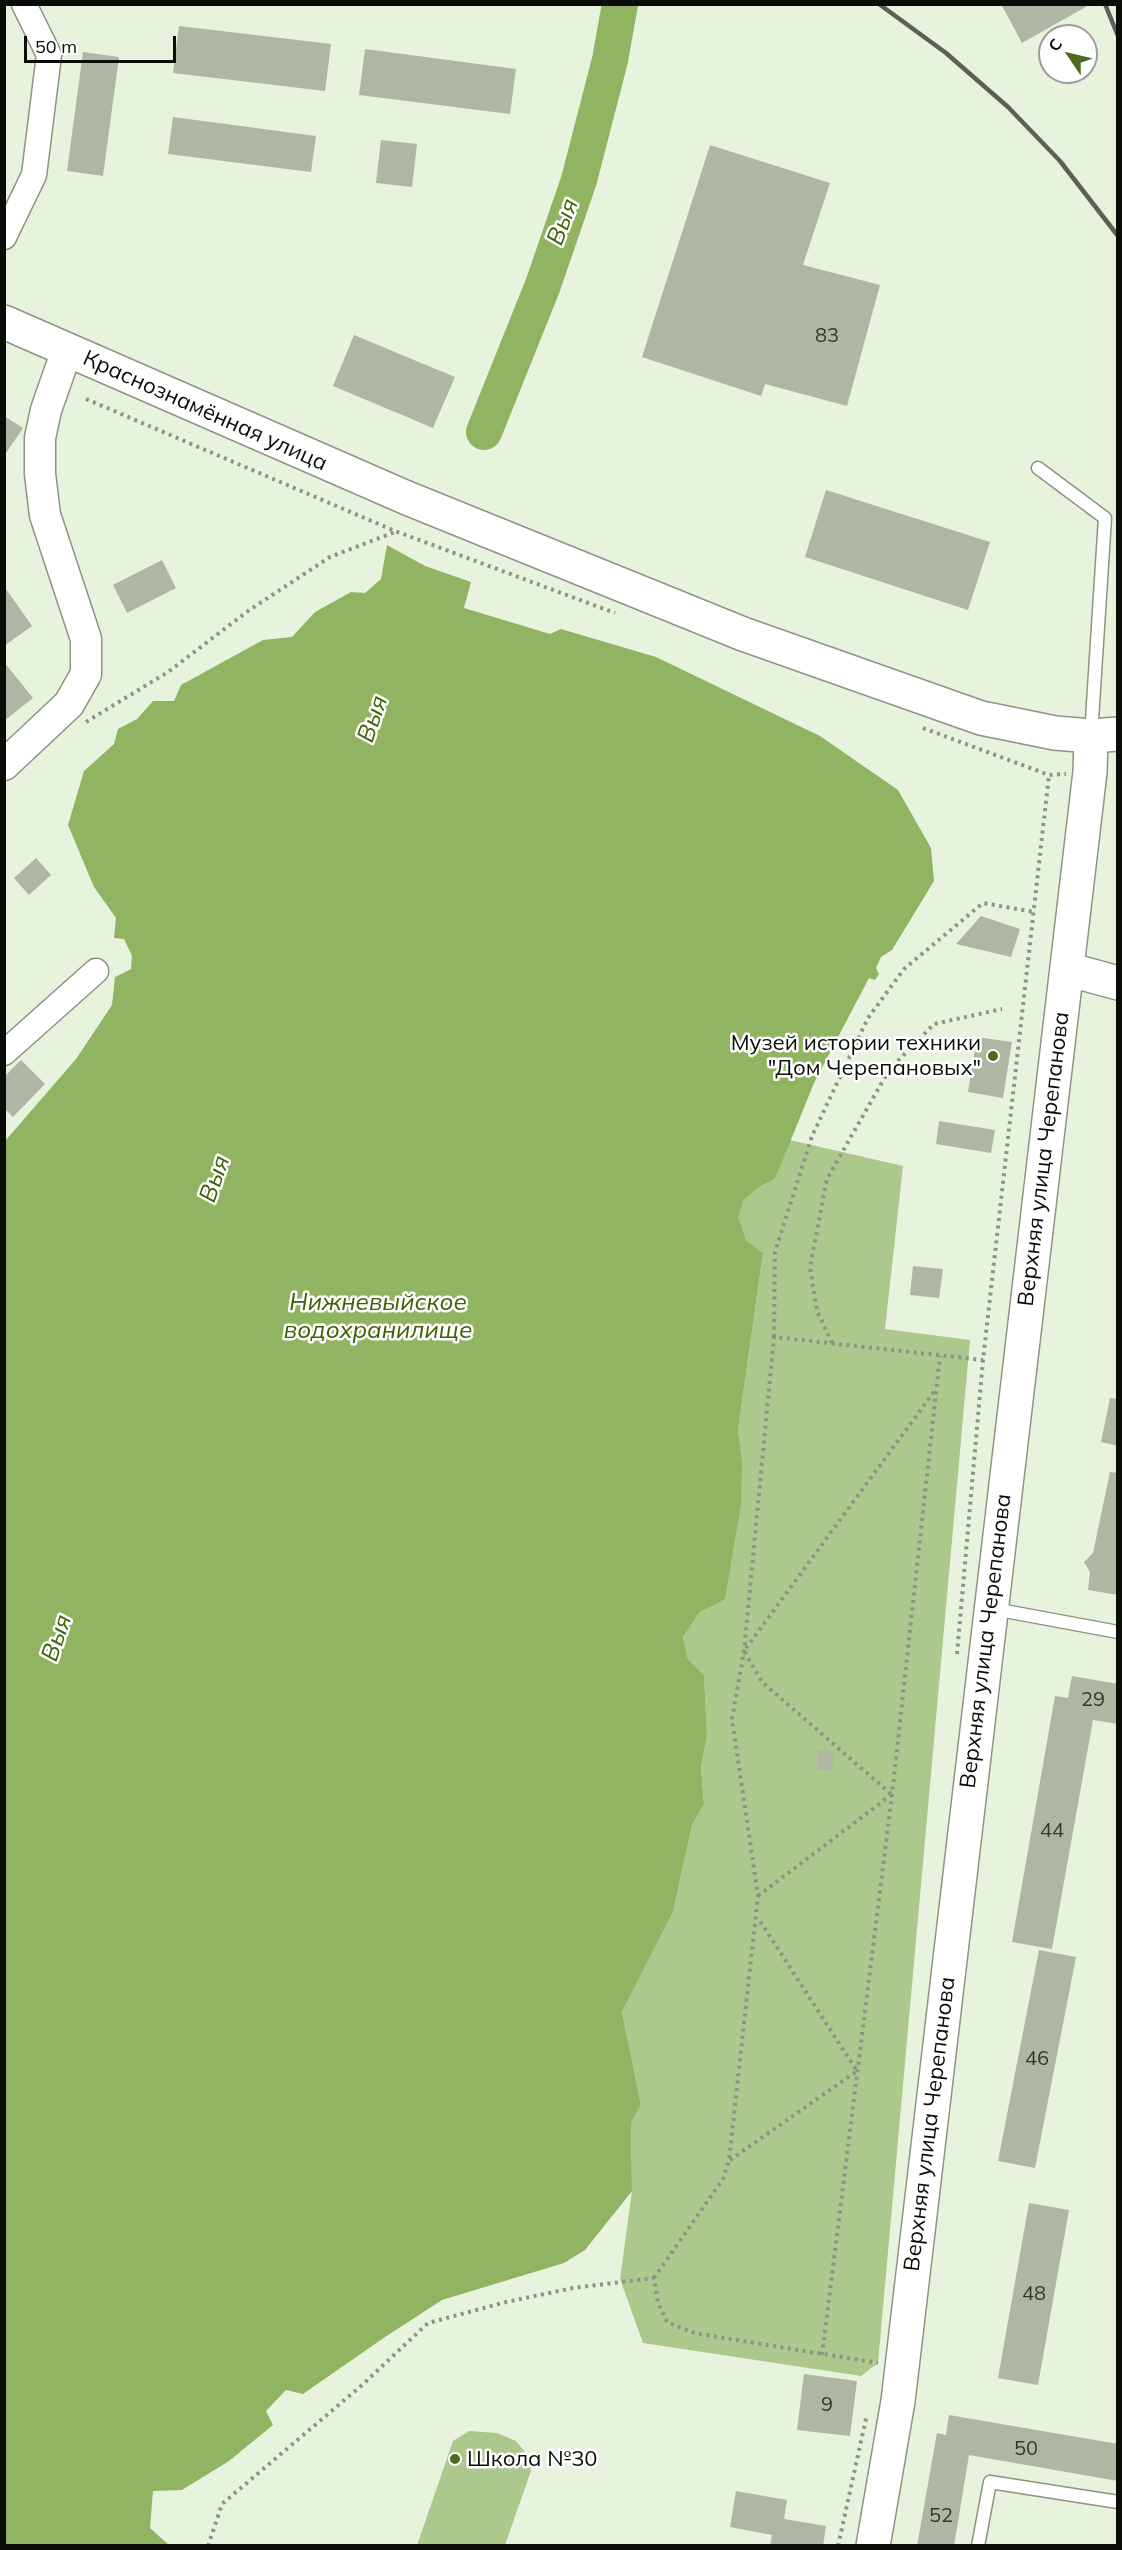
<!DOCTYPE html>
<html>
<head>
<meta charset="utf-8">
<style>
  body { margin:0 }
  #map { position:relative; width:1122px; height:2550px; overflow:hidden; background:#e8f3de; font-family:Mulish,sans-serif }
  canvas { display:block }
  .frame { position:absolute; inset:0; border:6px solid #0a0d07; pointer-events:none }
  .north { position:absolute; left:1038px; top:24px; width:60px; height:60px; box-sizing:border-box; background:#fff; border:2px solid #9d9e9c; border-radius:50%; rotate:305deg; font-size:16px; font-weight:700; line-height:24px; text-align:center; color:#0a0d07 }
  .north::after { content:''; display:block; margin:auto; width:21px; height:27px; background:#4c6a1f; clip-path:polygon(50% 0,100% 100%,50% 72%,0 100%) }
  .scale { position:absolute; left:24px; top:36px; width:152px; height:27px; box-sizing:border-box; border:3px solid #0a0d07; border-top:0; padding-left:8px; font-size:18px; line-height:21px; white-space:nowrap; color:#0a0d07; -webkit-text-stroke:4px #fff; paint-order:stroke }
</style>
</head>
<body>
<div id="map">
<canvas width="1122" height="2550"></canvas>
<div class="frame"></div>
<div class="north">С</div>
<div class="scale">50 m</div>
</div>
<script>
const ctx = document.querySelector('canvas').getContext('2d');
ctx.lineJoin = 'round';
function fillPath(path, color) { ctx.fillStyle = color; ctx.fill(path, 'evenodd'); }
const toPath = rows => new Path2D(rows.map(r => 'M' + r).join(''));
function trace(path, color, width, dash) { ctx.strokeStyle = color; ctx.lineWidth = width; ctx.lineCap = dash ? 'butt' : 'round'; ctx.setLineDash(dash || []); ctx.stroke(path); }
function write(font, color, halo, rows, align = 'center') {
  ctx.font = font + ' Mulish,sans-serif'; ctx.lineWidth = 5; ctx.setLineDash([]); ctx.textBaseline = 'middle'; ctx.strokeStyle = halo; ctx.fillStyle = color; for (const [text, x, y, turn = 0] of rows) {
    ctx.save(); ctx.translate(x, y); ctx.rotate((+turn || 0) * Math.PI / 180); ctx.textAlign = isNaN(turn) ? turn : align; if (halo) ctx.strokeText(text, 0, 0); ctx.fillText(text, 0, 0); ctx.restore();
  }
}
const green = toPath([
  [790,1140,903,1166,885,1329,970,1340,878,2363,861,2376,643,2343,620,2279,632,2191,631,2123,641,2105,622,2012,673,1912,692,1825,704,1804,701,1768,707,1736,704,1675,688,1659,683,1637,700,1612,725,1598,742,1460,738,1430,763,1253,746,1240,737,1218,744,1200,761,1186,775,1179],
  [469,2431,497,2433,516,2441,529,2457,531,2471,505,2545,417,2545,453,2441]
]);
const water = toPath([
  [387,545,425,566,471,582,464,608,550,634,561,629,656,657,820,736,898,790,931,848,934,881,892,950,881,957,876,968,879,974,875,980,869,978,814,1083,775,1179,761,1186,744,1200,738,1217,746,1240,763,1253,738,1430,742,1460,741,1504,725,1599,700,1612,683,1637,688,1659,704,1675,707,1736,701,1768,704,1804,692,1825,673,1912,622,2012,641,2105,631,2123,632,2191,585,2250,564,2263,442,2300,385,2337,303,2394,286,2390,266,2411,273,2425,229,2461,182,2490,153,2491,150,2528,169,2545,5,2545,5,1141,76,1059,112,1005,115,977,131,969,132,956,124,939,114,938,116,918,94,887,68,825,84,771,114,744,118,729,137,719,153,701,174,701,181,685,263,640,292,637,315,612,351,592,365,593,381,579]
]);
const river = toPath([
  [484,432,543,285,579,180,610,60,620,4]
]);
const building = toPath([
  [1001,4,1091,4,1022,43],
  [179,26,331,44,325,91,173,73],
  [365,49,516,69,510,114,359,95],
  [83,52,119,57,103,176,67,171],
  [173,117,316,136,311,172,168,154],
  [381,140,417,144,412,187,376,183],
  [710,145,830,183,803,265,880,285,847,406,765,384,761,396,642,357],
  [354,335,455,377,433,428,333,386],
  [4,416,23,428,4,456],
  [826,490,990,542,968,610,805,557],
  [162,560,176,588,127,613,113,585],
  [4,586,32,626,4,646],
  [4,662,33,698,4,721],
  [36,858,51,875,29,895,14,878],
  [981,916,1020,929,1011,957,956,944],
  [977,1037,1012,1042,1003,1098,968,1092],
  [21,1060,45,1084,13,1117,4,1108,4,1077],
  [939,1121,995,1130,991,1153,936,1144],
  [913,1266,943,1269,939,1298,910,1295],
  [1110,1398,1118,1399,1118,1446,1101,1442],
  [1110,1472,1118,1473,1118,1595,1088,1590,1090,1572,1084,1562,1093,1553],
  [1072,1676,1118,1684,1118,1724,1093,1720,1052,1949,1012,1942,1055,1696,1068,1698],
  [818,1750,834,1751,832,1770,817,1769],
  [1039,1950,1076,1957,1035,2168,998,2161],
  [1029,2203,1069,2210,1038,2385,998,2378],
  [804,2374,857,2381,850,2436,797,2430],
  [949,2415,1118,2444,1118,2481,969,2455,954,2546,917,2546,937,2433,946,2435],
  [736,2491,787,2500,784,2519,826,2526,823,2546,770,2546,772,2535,730,2527]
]);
const path = toPath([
  [86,399,395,531,615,613],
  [86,722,168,672,248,611,330,557,395,532],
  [923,728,1049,775,1066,774],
  [774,1337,775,1252,812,1136,868,1018,904,969,983,903,1034,912],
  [832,1343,817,1311,810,1267,827,1179,889,1070,934,1024,1002,1009],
  [957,1654,983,1360,1049,775],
  [891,1794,762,1682,744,1651,936,1389],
  [758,1896,891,1795],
  [730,2160,857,2071,758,1918],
  [654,2278,723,2179,729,2160,758,1896,732,1719,744,1651,774,1337,983,1360],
  [822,2355,892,1795,940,1356],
  [208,2546,222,2504,361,2386,428,2323,506,2302,573,2288,654,2278,658,2303,667,2322,694,2333,878,2363],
  [838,2546,867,2414]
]);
const service = toPath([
  [1038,468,1105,518,1091,735],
  [994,1609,1118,1632],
  [978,2546,990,2482,1118,2502]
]);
const minor = toPath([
  [4,237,34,175,49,55,24,4],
  [4,1053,96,971]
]);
const tertiary = toPath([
  [4,765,69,704,86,674,86,639,45,515,40,474,40,438,46,410,67,350]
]);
const primary = toPath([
  [4,322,407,498,743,634,981,718,1055,733,1091,736,1118,734],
  [1067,969,1118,983],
  [873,2546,898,2401,1090,772,1091,736]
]);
const rail = toPath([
  [879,4,946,53,1008,107,1060,161,1118,236],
  [1105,4,1118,36],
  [1117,4,1118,6]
]);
const markers = [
  [993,1056,6,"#4c6a1f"],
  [455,2459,6,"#4c6a1f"]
];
const numberNames = [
  ["83",827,336],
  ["29",1093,1700],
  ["44",1052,1831],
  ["46",1037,2059],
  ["48",1034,2294],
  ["9",827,2405],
  ["50",1026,2449],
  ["52",941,2516]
];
const streetNames = [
  ["Краснознамённая улица",205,411,24],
  ["Верхняя улица Черепанова",1044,1159,-83],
  ["Верхняя улица Черепанова",986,1641,-83],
  ["Верхняя улица Черепанова",930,2124,-83]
];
const poiNames = [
  ["Музей истории техники",981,1043],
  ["\"Дом Черепановых\"",981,1068],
  ["Школа №30",467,2459,"left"]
];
const waterNames = [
  ["Выя",563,222,-69],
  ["Выя",373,719,-71],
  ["Выя",215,1179,-71],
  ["Нижневыйское",378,1303],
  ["водохранилище",378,1331],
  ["Выя",57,1638,-71]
];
fillPath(green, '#acc88d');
fillPath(water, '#90b462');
trace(river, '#90b462', 36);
fillPath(building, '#adb7a3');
trace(service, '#8c9582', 15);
trace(minor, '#8c9582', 27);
trace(tertiary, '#8c9582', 33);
trace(primary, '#8c9582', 36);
trace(path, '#8c9485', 4, [3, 4.5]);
trace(service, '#fff', 12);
trace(minor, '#fff', 24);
trace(tertiary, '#fff', 30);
trace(primary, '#fff', 33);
trace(rail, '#5b6155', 4.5);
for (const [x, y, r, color] of markers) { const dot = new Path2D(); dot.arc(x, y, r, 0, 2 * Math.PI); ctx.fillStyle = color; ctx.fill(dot); trace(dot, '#fff', 2); }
write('20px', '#33382e', null, numberNames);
write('22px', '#0a0d07', '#fff', streetNames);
write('22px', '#0a0d07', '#fff', poiNames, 'right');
write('italic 24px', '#405f00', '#fff', waterNames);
</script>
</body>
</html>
